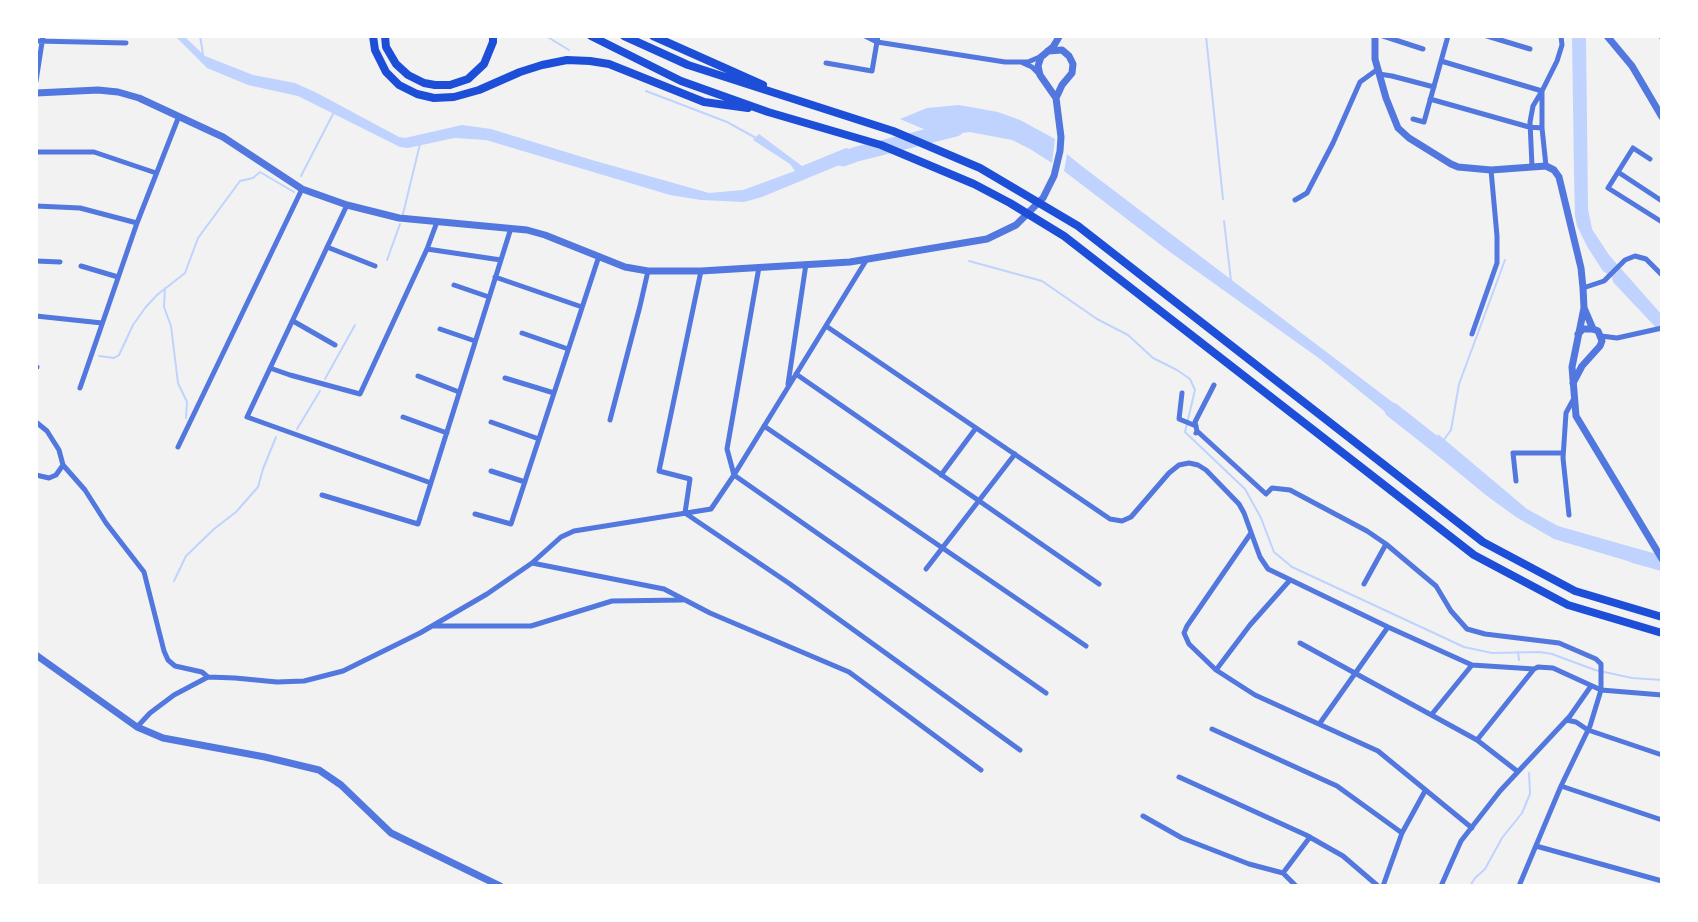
<!DOCTYPE html>
<html>
<head>
<meta charset="utf-8">
<style>
  body { margin:0 }
  #map { position:relative; width:1698px; height:922px; overflow:hidden; background:#f2f2f2; font-family:Commissioner,sans-serif }
  canvas { display:block }
  .frame { position:absolute; inset:0; border:38px solid #fff; pointer-events:none }
</style>
</head>
<body>
<div id="map">
<canvas width="1698" height="922"></canvas>
<div class="frame"></div>
</div>
<script>
const ctx = document.querySelector('canvas').getContext('2d');
ctx.lineJoin = 'round';
function fillPath(path, color) { ctx.fillStyle = color; ctx.fill(path, 'evenodd'); }
const toPath = rows => new Path2D(rows.map(r => 'M' + r).join(''));
function trace(path, color, width, dash) { ctx.strokeStyle = color; ctx.lineWidth = width; ctx.lineCap = dash ? 'butt' : 'round'; ctx.setLineDash(dash || []); ctx.stroke(path); }
const water = toPath([
  [175,36,184,36,205,56,253,75,295,83,317,93,399,137,405,138,462,125,491,129,592,160,709,193,743,190,795,171,790,164,753,140,759,134,802,166,846,148,866,154,762,197,744,202,701,200,670,195,486,140,454,138,408,148,400,147,298,96,248,85,207,68],
  [1572,36,1586,36,1588,209,1592,229,1609,255,1662,315,1662,334,1613,282,1612,277,1603,271,1588,248,1577,226,1575,216,1574,174],
  [959,105,998,112,1020,120,1055,139,1052,163,1030,149,1012,140,970,132,940,136,900,119,927,108],
  [1067,154,1079,164,1412,417,1404,427,1320,359,1170,252,1064,171],
  [1438,434,1527,509,1558,526,1649,552,1661,571,1554,539,1516,517,1487,496,1431,450]
]);
const stream = toPath([
  [200,36,203,54],
  [546,36,569,50],
  [1206,36,1223,199],
  [646,91,727,122,756,138],
  [301,176,334,112],
  [403,214,420,144],
  [1224,221,1231,281],
  [387,260,400,224],
  [969,261,1042,281,1097,319,1128,335,1153,358,1177,370,1190,379,1195,390,1185,432,1245,489,1261,518,1274,552,1292,567,1464,647,1492,653,1540,652,1552,654,1595,670,1632,678,1662,680],
  [165,288,164,307,171,326,178,383,187,402,186,418],
  [99,356,114,358,119,355,133,325,145,308,157,295,185,273,198,238,240,181,253,178,260,172,294,192],
  [325,379,355,325],
  [297,429,320,391],
  [1443,441,1451,430,1459,384,1505,260],
  [174,581,186,556,214,529,236,512,258,487,263,469,276,437],
  [1518,652,1519,660],
  [1470,886,1475,878,1485,869,1502,838,1522,813,1530,794,1529,773]
]);
const river = toPath([
  [843,159,857,154,956,129],
  [1392,410,1448,454],
  [1635,556,1662,563]
]);
const minor = toPath([
  [865,36,877,42,1005,62,1028,62,1042,56],
  [1383,36,1423,49],
  [1487,36,1530,49],
  [1660,36,1662,37],
  [36,41,126,43],
  [1441,61,1542,91,1533,106,1530,122,1532,166],
  [826,63,872,71,878,36],
  [1023,63,1032,67,1040,75],
  [1379,74,1392,76,1434,87],
  [36,81,43,36],
  [1430,99,1529,127,1542,128],
  [1413,119,1424,122,1448,36],
  [36,152,94,152,156,173],
  [1650,159,1633,148,1618,172,1662,201],
  [1546,166,1542,128,1542,91,1557,61,1562,45,1561,36],
  [1618,172,1608,188,1662,222],
  [1295,200,1307,193,1333,143,1360,82,1378,69],
  [347,205,247,417,431,483],
  [36,206,80,208,137,223],
  [327,247,375,266],
  [427,249,501,260],
  [36,261,60,262],
  [81,266,118,277],
  [759,267,727,449,734,475,1046,693],
  [495,277,582,307],
  [454,285,489,297],
  [1583,288,1604,281,1625,260,1635,256,1646,259,1662,275],
  [36,316,102,323],
  [293,321,335,345],
  [826,326,1110,519,1122,521,1131,517,1169,473,1179,465,1189,463,1198,465,1206,470,1239,504,1244,513,1260,557,1268,569,1388,627,1472,665,1534,669,1538,667,1553,668,1601,690,1662,695],
  [440,329,475,341],
  [522,333,568,349],
  [1472,334,1497,263,1497,236,1491,170],
  [1601,336,1617,338,1662,328],
  [36,367,37,367],
  [270,368,290,375,360,394,427,249,437,222],
  [796,374,1099,584],
  [418,376,459,392],
  [505,378,554,393],
  [788,384,806,264],
  [80,388,137,223,179,116],
  [1182,393,1179,419,1196,426],
  [403,417,447,433],
  [610,420,640,306,648,271],
  [36,422,47,431,59,450,63,465,85,490,106,523,144,572,164,651,168,660,175,666,202,672,208,677],
  [491,422,539,439],
  [764,426,1086,646],
  [1197,431,1195,422,1214,385],
  [1196,433,1197,431,1266,494,1272,488,1290,490,1367,531,1386,544,1436,586,1451,611,1467,629,1485,634,1559,643,1596,659,1601,664,1601,690,1590,726,1561,786,1519,886],
  [178,447,302,189],
  [491,471,525,482],
  [36,475,49,478,56,475,63,465],
  [941,475,976,428],
  [1516,481,1513,453,1563,453],
  [322,495,418,524,511,228],
  [685,513,790,584,1020,750],
  [685,513,690,479,659,471,701,271],
  [475,514,511,524,599,256],
  [1569,515,1563,458,1566,413,1573,400],
  [1251,533,1187,626,1184,633,1189,644,1216,670,1255,695,1378,751,1472,828],
  [532,563,664,589,710,613,849,672,981,770],
  [926,569,1015,454],
  [1364,584,1386,544],
  [434,626,531,626,612,601,682,600],
  [1300,643,1477,740,1517,771],
  [1216,670,1250,625,1290,580],
  [1432,714,1472,665],
  [1566,720,1576,722,1588,730,1662,755],
  [1320,723,1388,627],
  [137,727,150,713,174,695,208,677,235,678,277,682,304,681,343,671,420,633,487,594,532,563,561,537,574,531,711,509,734,475,867,259],
  [1212,729,1337,786,1402,833],
  [1477,740,1534,669],
  [1179,777,1306,835,1343,856,1378,886],
  [1561,786,1662,820],
  [1143,816,1182,838,1249,864,1283,873],
  [1536,846,1662,881],
  [1296,886,1283,873,1310,837],
  [1383,886,1402,833,1425,791],
  [1441,886,1461,841,1500,791,1570,716,1591,686]
]);
const tertiary = toPath([
  [1375,36,1375,59,1386,98,1398,128,1409,138,1451,164,1458,167,1491,170,1546,166,1554,170,1559,177,1581,268,1583,288,1584,308,1572,367,1576,416,1662,559],
  [1607,36,1632,66,1662,117],
  [36,93,98,90,118,92,139,98,223,137,302,189,347,205,399,218,527,230,545,235,625,267,648,271,701,271,850,262,987,239,1016,225,1043,198,1054,176,1060,151,1061,137,1056,98,1062,85,1072,73,1073,64,1069,56,1062,50,1048,51],
  [1056,98,1040,75,1038,66,1041,57,1053,47,1059,37],
  [1584,308,1593,329],
  [1573,383,1582,366,1600,346,1602,341,1598,331,1593,329,1583,329,1578,334],
  [36,655,137,727,163,738,265,757,319,770,341,785,391,833,500,886]
]);
const trunk = toPath([
  [373,36,375,50,386,72,399,85,417,94,434,98,454,97,479,90,520,72,542,65,567,60,590,61,609,64,704,102,748,108],
  [385,36,386,47,396,64,408,75,424,83,435,85,450,85,468,79,484,64,493,42,493,36],
  [591,36,681,81,768,112,881,145,974,184,1010,203,1064,236,1474,555,1568,605,1662,633],
  [624,36,688,65,893,131,980,168,1078,226,1483,542,1575,591,1662,617],
  [653,36,763,85]
]);
fillPath(water, '#bfd3fe');
trace(stream, '#bfd3fe', 2);
trace(river, '#bfd3fe', 15);
trace(minor, '#5277de', 5);
trace(tertiary, '#5277de', 7);
trace(trunk, '#1d4ed8', 8);
</script>
</body>
</html>
